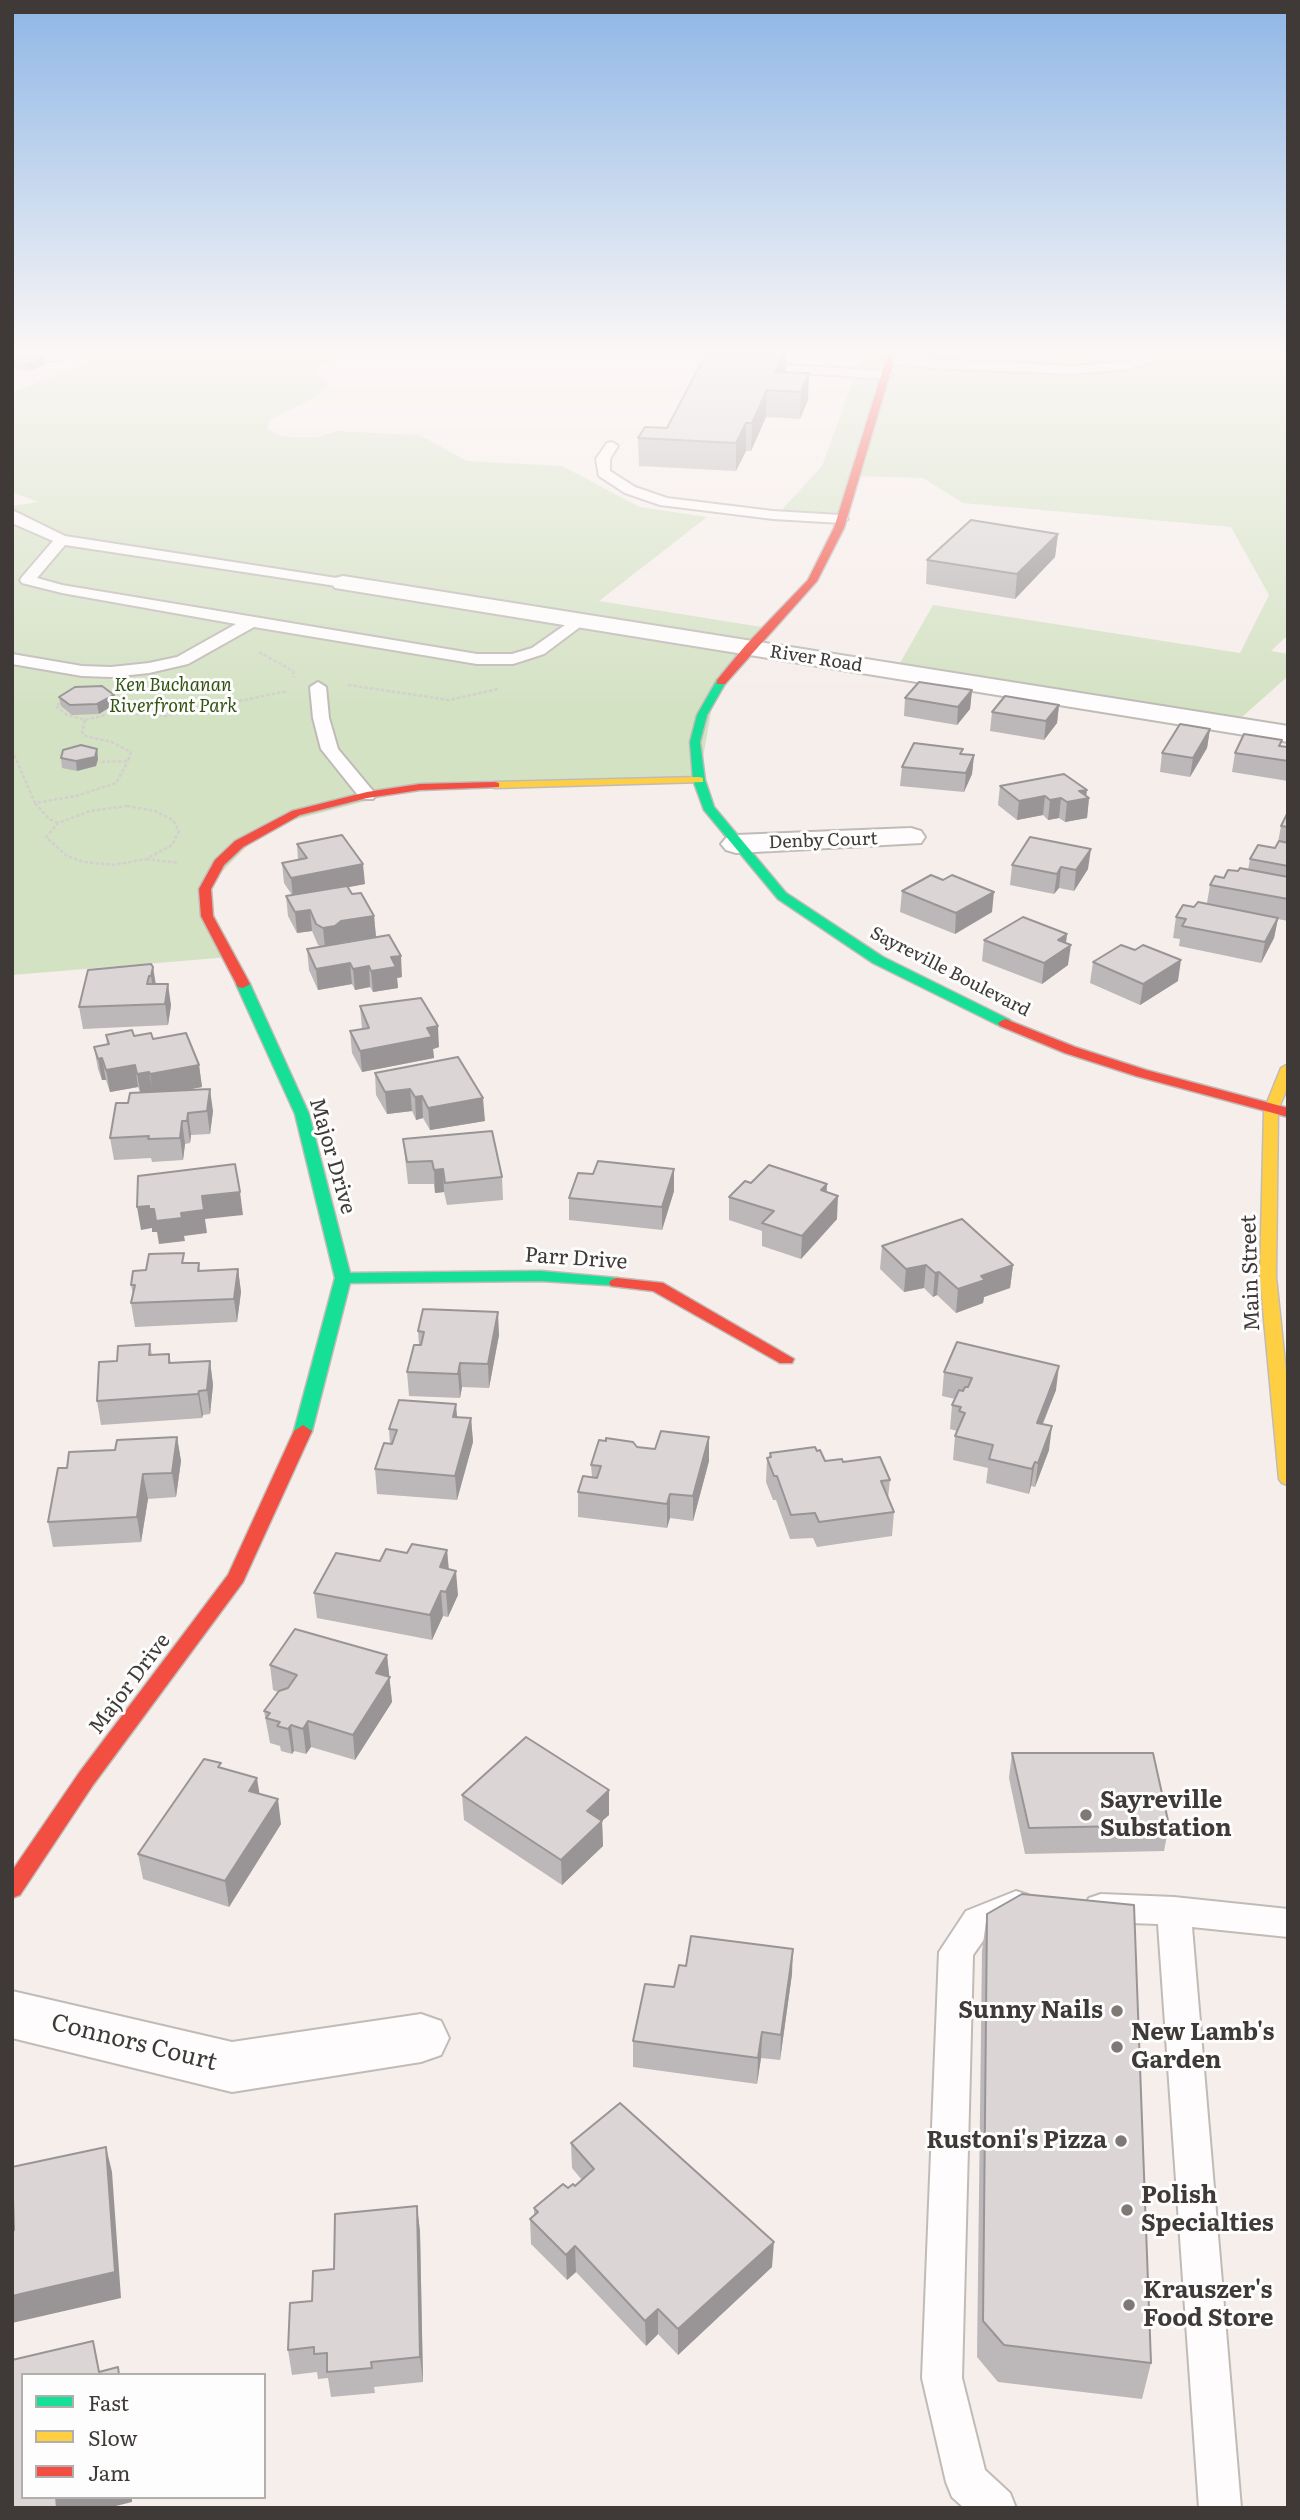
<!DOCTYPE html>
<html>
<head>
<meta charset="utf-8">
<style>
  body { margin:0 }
  #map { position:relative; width:1300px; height:2520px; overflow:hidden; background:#f6eeeb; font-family:Literata,serif }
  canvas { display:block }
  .frame { position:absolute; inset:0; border:14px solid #3f3a37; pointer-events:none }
  .legend { position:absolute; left:21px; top:2373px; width:245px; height:126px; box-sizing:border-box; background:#fdfdfd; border:2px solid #b1afae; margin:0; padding:9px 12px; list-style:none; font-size:21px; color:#3f3a37 }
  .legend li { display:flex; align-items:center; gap:14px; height:35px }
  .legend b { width:35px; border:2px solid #b1afae }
</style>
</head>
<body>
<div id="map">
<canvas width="1300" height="2520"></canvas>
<div class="frame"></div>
<ul class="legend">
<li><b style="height:9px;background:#16e098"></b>Fast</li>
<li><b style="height:9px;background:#ffcf43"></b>Slow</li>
<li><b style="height:9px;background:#f24e42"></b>Jam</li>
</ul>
</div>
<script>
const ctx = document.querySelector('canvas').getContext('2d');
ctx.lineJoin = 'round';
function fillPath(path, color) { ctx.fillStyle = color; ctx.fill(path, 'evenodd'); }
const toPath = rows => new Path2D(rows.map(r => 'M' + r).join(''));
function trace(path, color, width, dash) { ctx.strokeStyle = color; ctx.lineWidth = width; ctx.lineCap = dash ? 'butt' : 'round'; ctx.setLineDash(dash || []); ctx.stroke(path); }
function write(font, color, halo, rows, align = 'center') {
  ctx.font = font + ' Literata,serif'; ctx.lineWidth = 6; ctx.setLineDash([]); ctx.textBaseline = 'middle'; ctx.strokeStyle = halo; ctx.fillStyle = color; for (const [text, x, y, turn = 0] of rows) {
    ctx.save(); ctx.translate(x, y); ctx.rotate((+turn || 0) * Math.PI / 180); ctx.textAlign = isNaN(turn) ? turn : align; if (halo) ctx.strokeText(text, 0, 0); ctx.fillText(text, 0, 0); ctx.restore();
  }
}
const green = toPath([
  [121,350,383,350,343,357,321,365,314,373,329,384,324,390,304,403,271,419,267,428,277,435,295,437,316,437,337,431,420,435,467,461,562,466,640,507,707,517,599,601,768,628,715,690,699,780,420,787,266,827,205,889,230,957,12,975,12,506,38,502,12,492,12,392],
  [864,350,1288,350,1288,635,1271,651,1288,654,1288,676,1232,726,895,672,933,605,1240,653,1269,595,1231,527,963,503,923,478,854,476,841,519,777,515,822,466]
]);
const path = toPath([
  [259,652,293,671,294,677],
  [348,685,449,700,498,689],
  [65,700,56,706,67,715,85,720,118,712],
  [115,700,120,704,118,712,166,716,288,691],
  [85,720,82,732,85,736,112,742,131,752,128,761,99,762],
  [12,750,35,803,76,796,116,783,128,761],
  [35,803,49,819,58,823],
  [127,806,155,811,173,820,179,831,172,845,146,859,114,865,84,862,67,856,46,837,58,823,90,811,127,806],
  [146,859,179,863]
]);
const lane = toPath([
  [63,350,81,350,54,361,35,361,12,368,12,361,30,355,49,355,63,350],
  [1155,350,1170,350,1153,361,1130,369,1072,374,931,368,890,363,884,360,890,357,1072,366,1129,362,1155,350],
  [754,363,886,371,892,375,886,379,750,369,750,365,754,363],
  [612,442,618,446,610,459,610,471,635,487,667,498,773,511,841,515,848,519,841,523,773,519,660,505,625,493,599,476,596,459,607,443,612,442],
  [12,510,65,536,343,579,350,583,343,587,65,545,37,578,62,585,477,654,512,654,532,648,575,618,580,616,588,621,544,654,513,664,477,664,254,627,188,664,149,673,111,677,82,676,12,664,12,654,82,666,111,667,149,663,177,657,236,624,62,593,22,583,20,580,22,577,53,541,12,523,12,510],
  [318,682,326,687,329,718,338,749,373,791,376,795,373,799,361,799,321,749,313,718,310,687,318,682],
  [1016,1891,1028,1895,1033,1905,1028,1915,990,1931,973,1955,962,2378,985,2470,1010,2493,1016,2508,964,2508,952,2497,946,2482,922,2378,939,1952,966,1911,1016,1891],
  [1101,1894,1174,1897,1288,1909,1288,1937,1192,1927,1241,2508,1199,2508,1158,1924,1101,1922,1089,1918,1084,1908,1089,1898,1101,1894]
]);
const street = toPath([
  [343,576,1288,726,1288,742,335,588,331,583,335,578,343,576],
  [911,828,921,831,925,837,921,843,736,853,726,850,721,844,726,838,736,835,911,828],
  [12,1991,232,2042,421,2014,441,2021,449,2038,441,2055,421,2062,232,2092,12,2038,12,1991]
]);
const fast = toPath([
  [717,680,726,682,707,715,700,742,705,780,714,807,786,893,883,957,1010,1020,1012,1023,1010,1026,1000,1026,873,963,778,899,704,810,693,780,690,742,697,715,717,680],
  [243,980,250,984,309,1114,350,1273,541,1271,617,1278,623,1280,625,1283,623,1286,541,1281,350,1283,312,1431,309,1435,297,1435,294,1431,335,1278,295,1114,236,984,243,980]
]);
const slow = toPath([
  [699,777,703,778,703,782,495,788,489,785,495,782,699,777],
  [1288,1064,1288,1086,1278,1110,1276,1277,1288,1391,1288,1485,1282,1483,1279,1479,1260,1277,1264,1110,1281,1068,1288,1064]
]);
const jam = toPath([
  [889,350,897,350,844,528,817,581,725,684,717,684,717,680,745,646,808,580,834,528,889,350],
  [495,782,499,783,499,787,420,790,367,798,300,815,243,847,224,865,211,889,213,916,250,984,243,988,238,987,201,916,199,889,215,860,235,841,292,811,367,792,420,784,495,782],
  [1005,1019,1075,1047,1146,1070,1288,1108,1288,1117,1136,1076,1065,1053,1000,1026,998,1023,1005,1019],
  [617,1278,663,1283,794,1359,792,1363,780,1363,653,1291,611,1286,609,1283,611,1280,617,1278],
  [303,1425,312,1431,243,1582,93,1785,20,1895,12,1898,12,1871,79,1773,228,1575,294,1431,303,1425]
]);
const wall = toPath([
  [708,350,787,350,786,372,808,400,800,419,766,417,751,451,746,451,736,471,639,466,638,438,667,428],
  [44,358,45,365,28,371,14,369,12,362],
  [1058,534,1055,557,1015,599,926,584,927,560],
  [972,690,970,709,957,725,904,716,905,698],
  [114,695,115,704,99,714,72,715,61,706,59,697],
  [1059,705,1057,723,1044,740,990,731,992,712],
  [1210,729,1207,748,1190,777,1160,772,1162,753],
  [1281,746,1288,747,1288,781,1232,772,1235,753],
  [97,749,98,759,96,766,77,771,62,768,61,758],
  [963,754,974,755,972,774,964,792,900,786,902,767],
  [1000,786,1086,796,1089,798,1087,818,1065,822,1059,818,1048,820,1043,815,1017,820,998,805],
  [1288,812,1288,921,1278,919,1274,938,1261,963,1179,946,1180,939,1173,938,1176,917,1194,907,1207,903,1210,885,1238,871,1248,870,1250,859,1275,848,1278,842,1281,826],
  [297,844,365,884,347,887,352,894,374,916,376,937,343,942,341,943,402,977,397,978,398,988,373,992,370,987,355,990,352,984,318,990,309,970,307,949,322,947,318,945,312,931,297,933,288,916,286,896,292,895,284,883,282,863,298,860],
  [1012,865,1088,869,1074,891,1059,888,1054,894,1010,885],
  [943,880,992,912,955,934,900,912,902,891],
  [1067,934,1066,943,1068,965,1042,984,982,961,984,940],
  [1093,962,1178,981,1140,1005,1090,983],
  [153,967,156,984,171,1005,168,1025,83,1029,79,1007],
  [360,1006,439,1047,433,1049,434,1058,362,1072,352,1053,350,1031,362,1029],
  [106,1035,134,1036,153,1039,199,1065,202,1087,187,1090,213,1111,210,1134,191,1135,190,1143,185,1144,183,1160,152,1162,151,1158,114,1160,110,1138,128,1103,140,1092,138,1087,110,1092,106,1080,102,1080,98,1069,94,1047,107,1045],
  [375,1073,485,1121,430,1130,423,1118,416,1120,412,1111,387,1114,376,1095],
  [403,1139,502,1177,503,1200,447,1205,444,1192,435,1193,434,1184,408,1184],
  [751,1183,827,1192,837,1219,801,1259,762,1246,762,1231,729,1220,729,1197],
  [674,1191,662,1230,569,1220,569,1198],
  [882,1246,1013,1265,1010,1288,984,1297,983,1303,956,1313,937,1295,933,1297,924,1288,904,1292,880,1269],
  [185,1263,199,1263,200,1271,238,1269,241,1292,237,1322,135,1327,131,1303,133,1295,131,1285,146,1270],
  [418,1331,499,1335,489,1388,462,1387,460,1398,409,1396,407,1372,419,1345],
  [150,1344,152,1355,169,1354,171,1363,210,1361,213,1385,210,1414,203,1415,202,1418,101,1425,97,1401,117,1361],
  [944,1372,1056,1390,1043,1424,1049,1450,1035,1487,1031,1486,1029,1494,986,1483,988,1468,953,1460,955,1436,957,1431,950,1429,952,1405,955,1399,942,1396],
  [457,1417,471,1418,473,1442,457,1500,377,1494,375,1469,390,1444,389,1429],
  [177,1437,181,1461,176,1497,148,1499,141,1542,53,1547,48,1522,67,1468,115,1450],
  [606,1441,709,1461,693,1521,670,1518,667,1528,578,1517,578,1492,592,1477,591,1465],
  [817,1451,825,1461,843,1462,890,1480,888,1498,894,1512,892,1536,817,1547,813,1538,790,1539,776,1500,773,1500,766,1482,767,1458,769,1458,770,1453],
  [447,1550,449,1569,458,1595,448,1617,443,1616,432,1640,317,1618,314,1593,380,1561,407,1553],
  [387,1655,392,1702,355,1760,311,1747,306,1754,294,1751,292,1754,281,1751,280,1746,270,1743,264,1711,278,1692,273,1690,270,1665],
  [1012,1753,1169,1825,1164,1851,1025,1854,1009,1778],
  [609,1790,609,1815,602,1821,603,1846,562,1885,464,1820,462,1795],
  [259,1794,281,1824,229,1907,143,1879,138,1854],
  [987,1914,1151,2363,1142,2399,998,2382,977,2357,982,1951],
  [686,1966,792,1974,780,2060,761,2058,757,2084,633,2067,633,2041,674,1987],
  [571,2143,772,2267,678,2355,658,2334,646,2346,576,2272,567,2280,531,2244,530,2219,534,2215,534,2208,568,2188,575,2186,582,2180,572,2168],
  [417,2206,420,2232,423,2382,374,2387,375,2393,331,2397,328,2378,318,2379,317,2372,292,2375,288,2350,312,2301,334,2269]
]);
const shadedWall = toPath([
  [785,350,787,350,786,373,775,372],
  [44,358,45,365,28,371,27,364],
  [809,373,808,400,800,419,801,392],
  [767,390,766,417,751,451,752,423],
  [746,423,746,451,736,471,736,443],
  [1058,534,1055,557,1015,599,1017,574],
  [972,690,970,709,957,725,958,707],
  [114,695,115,704,99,714,97,704],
  [1059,705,1057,723,1044,740,1046,721],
  [1210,729,1207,748,1190,777,1193,758],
  [97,749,98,759,96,766,77,771,76,761],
  [974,755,972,774,964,792,966,773],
  [1087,790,1086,799,1089,798,1087,818,1065,822,1067,802,1079,791],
  [1045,796,1043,815,1017,820,1019,801],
  [1061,798,1059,818,1048,820,1050,800],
  [1091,849,1088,869,1074,891,1076,870],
  [363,864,365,884,293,898,291,878],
  [1061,867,1059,888,1054,894,1057,874],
  [994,892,992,912,955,934,956,913],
  [310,910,312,931,297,933,295,912],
  [374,916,376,937,343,942,337,946,325,948,323,928,341,921],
  [1278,918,1274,938,1261,963,1265,942],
  [1067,934,1065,949,1071,945,1068,965,1042,984,1044,963,1058,940],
  [401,956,402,977,397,978,398,988,373,992,371,971,391,957],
  [1181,960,1178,981,1140,1005,1143,984],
  [350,963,352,984,318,990,316,969],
  [369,966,370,987,355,990,353,969],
  [153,967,156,988,154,997,151,976],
  [168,984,171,1005,168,1025,165,1004],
  [438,1026,439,1047,433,1049,434,1058,362,1072,360,1051,427,1028],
  [102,1058,106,1080,102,1080,98,1059],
  [135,1065,138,1087,110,1092,106,1070],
  [199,1065,202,1087,153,1096,150,1074],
  [149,1072,153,1094,141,1096,137,1074],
  [210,1089,213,1111,210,1134,207,1111],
  [410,1089,412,1111,387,1114,385,1092],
  [422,1096,423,1118,416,1120,415,1097],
  [483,1098,485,1121,430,1130,428,1108],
  [188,1113,191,1135,190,1143,187,1121],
  [182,1121,185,1144,183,1160,180,1138],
  [443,1169,444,1192,435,1193,434,1170],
  [674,1169,674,1191,662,1230,662,1207],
  [827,1184,826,1207,821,1190],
  [240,1192,243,1215,205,1219,207,1233,184,1236,185,1241,159,1244,157,1232,152,1232,152,1228,141,1230,137,1207,149,1206,154,1209,181,1213,202,1196],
  [838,1196,837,1219,801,1259,802,1236],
  [926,1265,924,1288,904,1292,906,1269],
  [1013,1265,1010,1288,984,1297,983,1303,956,1313,958,1289,981,1276],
  [238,1269,241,1292,237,1322,234,1299],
  [939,1272,937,1295,933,1297,935,1273],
  [498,1312,499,1335,489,1388,488,1364],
  [210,1361,213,1385,210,1414,207,1390],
  [460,1363,462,1387,460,1398,458,1374],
  [1059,1366,1056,1390,1033,1447,1037,1423],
  [199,1391,203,1415,202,1418,198,1394],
  [456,1404,458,1428,453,1417],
  [471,1418,473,1442,457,1500,455,1476],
  [1052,1426,1049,1450,1035,1487,1038,1463],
  [177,1437,181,1461,176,1497,172,1473],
  [709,1437,709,1461,693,1521,693,1496],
  [1035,1462,1031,1486,1029,1494,1032,1469],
  [143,1474,148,1499,141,1542,137,1517],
  [670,1494,670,1518,667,1528,667,1504],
  [447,1550,449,1575,441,1592,440,1567],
  [456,1571,458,1595,448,1617,446,1592],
  [441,1591,443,1616,432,1640,430,1615],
  [387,1655,392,1702,355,1760,353,1735,376,1673],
  [308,1721,311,1747,306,1754,303,1729],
  [291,1725,294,1751,292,1754,288,1729],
  [257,1778,261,1803,249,1791],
  [609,1790,609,1815,602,1821,603,1846,562,1885,561,1860,587,1811],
  [278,1799,281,1824,229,1907,225,1881],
  [793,1949,792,1974,780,2060,781,2035],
  [762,2032,761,2058,757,2084,758,2058],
  [106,2147,112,2172,121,2298,12,2323,12,2296],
  [417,2206,420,2232,423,2382,420,2357],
  [774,2242,772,2267,678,2355,678,2329],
  [575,2246,576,2272,567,2280,566,2255],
  [658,2309,658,2334,646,2346,645,2321],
  [56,2497,132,2497,132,2502,108,2508,57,2508]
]);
const building = toPath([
  [708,350,785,350,775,372,809,373,801,392,767,390,752,423,746,423,736,443,638,438,645,427,667,428,708,350],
  [30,355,44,358,27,364,12,362,30,355],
  [971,520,1058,534,1017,574,927,560,971,520],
  [919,682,972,690,958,707,905,698,919,682],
  [102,686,114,695,97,704,70,705,59,697,75,687,102,686],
  [1005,696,1059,705,1046,721,992,712,1005,696],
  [1180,724,1210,729,1193,758,1162,753,1180,724],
  [1244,734,1282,740,1279,746,1288,747,1288,761,1235,753,1244,734],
  [914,743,963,749,960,754,974,755,966,773,902,767,914,743],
  [81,745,97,749,95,757,76,761,61,758,63,750,81,745],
  [1064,774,1087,790,1079,791,1089,798,1067,802,1061,798,1050,800,1045,796,1019,801,1000,786,1064,774],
  [1288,812,1288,827,1281,826,1288,812],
  [342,835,363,864,291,878,282,863,307,858,297,844,342,835],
  [1030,837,1091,849,1076,870,1061,867,1057,874,1012,865,1030,837],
  [1279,841,1288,843,1288,866,1250,859,1258,845,1275,848,1279,841],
  [1240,868,1288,877,1288,899,1210,885,1215,876,1224,878,1228,870,1238,871,1240,868],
  [931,875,943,880,952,875,994,892,956,913,902,891,931,875],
  [347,886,352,894,361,893,374,916,341,921,335,926,323,928,316,924,310,910,295,912,286,896,347,886],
  [1198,902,1278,918,1265,942,1182,926,1186,919,1176,917,1183,905,1194,907,1198,902],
  [1023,917,1067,934,1058,940,1071,945,1044,963,984,940,1023,917],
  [389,935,401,956,391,957,396,967,371,971,369,966,353,969,350,963,316,969,307,949,389,935],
  [1121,945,1135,950,1143,945,1181,960,1143,984,1093,962,1121,945],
  [151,964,153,967,151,976,149,976,147,984,168,984,165,1004,79,1007,88,970,151,964],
  [421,998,438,1026,427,1028,432,1037,360,1051,350,1031,369,1028,360,1006,421,998],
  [132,1030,134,1036,151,1033,153,1039,186,1033,199,1065,150,1074,149,1072,137,1074,135,1065,106,1070,102,1058,98,1059,94,1047,109,1044,106,1035,132,1030],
  [458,1057,483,1098,428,1108,422,1096,415,1097,410,1089,385,1092,375,1073,458,1057],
  [210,1089,207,1111,188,1113,187,1121,182,1121,180,1138,148,1139,149,1136,110,1138,116,1103,128,1103,130,1093,210,1089],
  [492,1131,502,1177,445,1183,443,1169,434,1170,432,1161,407,1162,403,1139,492,1131],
  [598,1161,674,1169,662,1207,569,1198,578,1173,593,1174,598,1161],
  [235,1164,240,1192,202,1196,204,1210,181,1213,182,1218,156,1221,154,1209,149,1209,149,1206,137,1207,138,1176,235,1164],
  [769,1165,827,1184,821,1190,838,1196,802,1236,762,1223,774,1211,729,1197,745,1181,751,1183,769,1165],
  [962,1219,1013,1265,981,1276,985,1280,958,1289,939,1272,935,1273,926,1265,906,1269,882,1246,962,1219],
  [184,1253,182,1263,199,1263,198,1271,238,1269,234,1299,131,1303,135,1285,131,1285,133,1271,146,1270,149,1254,184,1253],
  [423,1309,498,1312,488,1364,460,1363,458,1374,407,1372,414,1345,421,1345,424,1332,418,1331,423,1309],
  [957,1342,1059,1366,1037,1423,1052,1426,1038,1463,1035,1462,1032,1469,989,1459,993,1445,955,1436,965,1413,959,1411,961,1407,952,1405,959,1390,963,1391,965,1387,968,1387,972,1378,944,1372,957,1342],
  [150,1344,149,1355,169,1354,169,1363,210,1361,207,1390,199,1391,198,1394,97,1401,99,1362,117,1361,118,1346,150,1344],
  [399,1400,456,1404,453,1417,471,1418,455,1476,375,1469,384,1443,392,1444,397,1430,389,1429,399,1400],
  [661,1431,709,1437,693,1496,670,1494,667,1504,578,1492,583,1476,597,1478,601,1466,591,1465,599,1440,606,1441,606,1438,633,1442,637,1447,655,1449,661,1431],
  [177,1437,172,1473,143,1474,137,1517,48,1522,58,1468,67,1468,69,1452,115,1450,117,1440,177,1437],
  [815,1447,817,1451,820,1450,825,1461,842,1459,843,1462,880,1457,890,1480,881,1481,894,1512,819,1522,815,1513,791,1515,777,1476,774,1476,767,1458,771,1457,770,1453,815,1447],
  [412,1544,447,1550,440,1567,456,1571,446,1592,441,1591,430,1615,314,1593,336,1553,380,1561,386,1549,407,1553,412,1544],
  [295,1629,387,1655,376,1673,390,1677,353,1735,308,1721,303,1729,291,1725,288,1729,277,1726,280,1722,266,1718,270,1713,264,1711,279,1691,288,1688,297,1675,270,1665,295,1629],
  [526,1737,609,1790,587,1811,602,1821,561,1860,462,1795,526,1737],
  [1012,1753,1153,1753,1169,1825,1029,1828,1012,1753],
  [204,1759,221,1763,218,1767,257,1778,249,1791,278,1799,225,1881,138,1854,204,1759],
  [1022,1894,1134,1905,1151,2363,1004,2345,983,2321,987,1914,1022,1894],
  [691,1936,793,1949,781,2035,762,2032,758,2058,633,2041,645,1984,674,1987,679,1965,686,1966,691,1936],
  [620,2103,774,2242,678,2329,658,2309,645,2321,575,2246,566,2255,530,2219,538,2212,534,2208,563,2184,568,2188,573,2184,575,2186,594,2169,571,2143,620,2103],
  [106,2147,115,2272,12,2296,12,2231,14,2230,12,2167,106,2147],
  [417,2206,420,2357,371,2362,372,2368,327,2372,327,2353,314,2354,314,2347,288,2350,290,2303,312,2301,313,2271,334,2269,335,2214,417,2206],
  [93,2341,99,2372,118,2367,119,2375,23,2375,23,2497,56,2497,57,2508,12,2508,12,2360,93,2341]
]);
const markers = [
  [1086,1815,7,"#7f7976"],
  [1117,2011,7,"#7f7976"],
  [1117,2047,7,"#7f7976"],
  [1121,2141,7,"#7f7976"],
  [1127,2210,7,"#7f7976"],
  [1129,2305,7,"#7f7976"]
];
const farStreetnames = [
  ["River Road",816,659,9],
  ["Denby Court",823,841,-2],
  ["Sayreville Boulevard",950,972,27]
];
const farParknames = [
  ["Ken Buchanan",173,686],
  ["Riverfront Park",173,707]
];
const streetNames = [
  ["Major Drive",332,1156,74],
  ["Parr Drive",576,1259,4],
  ["Main Street",1251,1273,-92],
  ["Major Drive",130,1684,-53]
];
const nearPoinames = [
  ["Sayreville",1100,1801],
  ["Substation",1100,1829],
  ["Sunny Nails",1103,2011,"right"],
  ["New Lamb's",1131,2033],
  ["Garden",1131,2061],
  ["Rustoni's Pizza",1107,2141,"right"],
  ["Polish",1141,2196],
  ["Specialties",1141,2224],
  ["Krauszer's",1143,2291],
  ["Food Store",1143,2319]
];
const nearStreetnames = [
  ["Connors Court",134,2043,14]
];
fillPath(green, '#d4e2c4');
trace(lane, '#c1bbb8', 4);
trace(street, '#c1bbb8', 4);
trace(fast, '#c1bbb8', 3);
trace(slow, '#c1bbb8', 3);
trace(jam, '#c1bbb8', 3);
trace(path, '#d2cfcd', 2.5, [3.5, 2]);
fillPath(lane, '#fefcfc');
fillPath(street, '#fefcfc');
fillPath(fast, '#16e098');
fillPath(slow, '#ffcf43');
fillPath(jam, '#f24e42');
fillPath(wall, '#bcb7b8');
fillPath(shadedWall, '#999596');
fillPath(building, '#dbd5d6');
trace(building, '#999596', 2);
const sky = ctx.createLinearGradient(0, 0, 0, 703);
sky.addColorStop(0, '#8eb6e6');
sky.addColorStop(0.5, '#fbf7f6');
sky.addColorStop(1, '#fbf7f600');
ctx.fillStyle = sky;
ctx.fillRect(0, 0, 1300, 703);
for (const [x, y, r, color] of markers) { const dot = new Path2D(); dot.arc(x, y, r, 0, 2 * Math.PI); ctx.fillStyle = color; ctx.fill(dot); trace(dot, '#fdfdfd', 2.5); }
write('18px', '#3f3a37', '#fdfdfd', farStreetnames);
write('italic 18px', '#325311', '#fdfdfd', farParknames);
write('21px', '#3f3a37', '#fdfdfd', streetNames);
write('bold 24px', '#3f3a37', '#fdfdfd', nearPoinames, 'left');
write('24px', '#3f3a37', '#fdfdfd', nearStreetnames);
</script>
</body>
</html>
